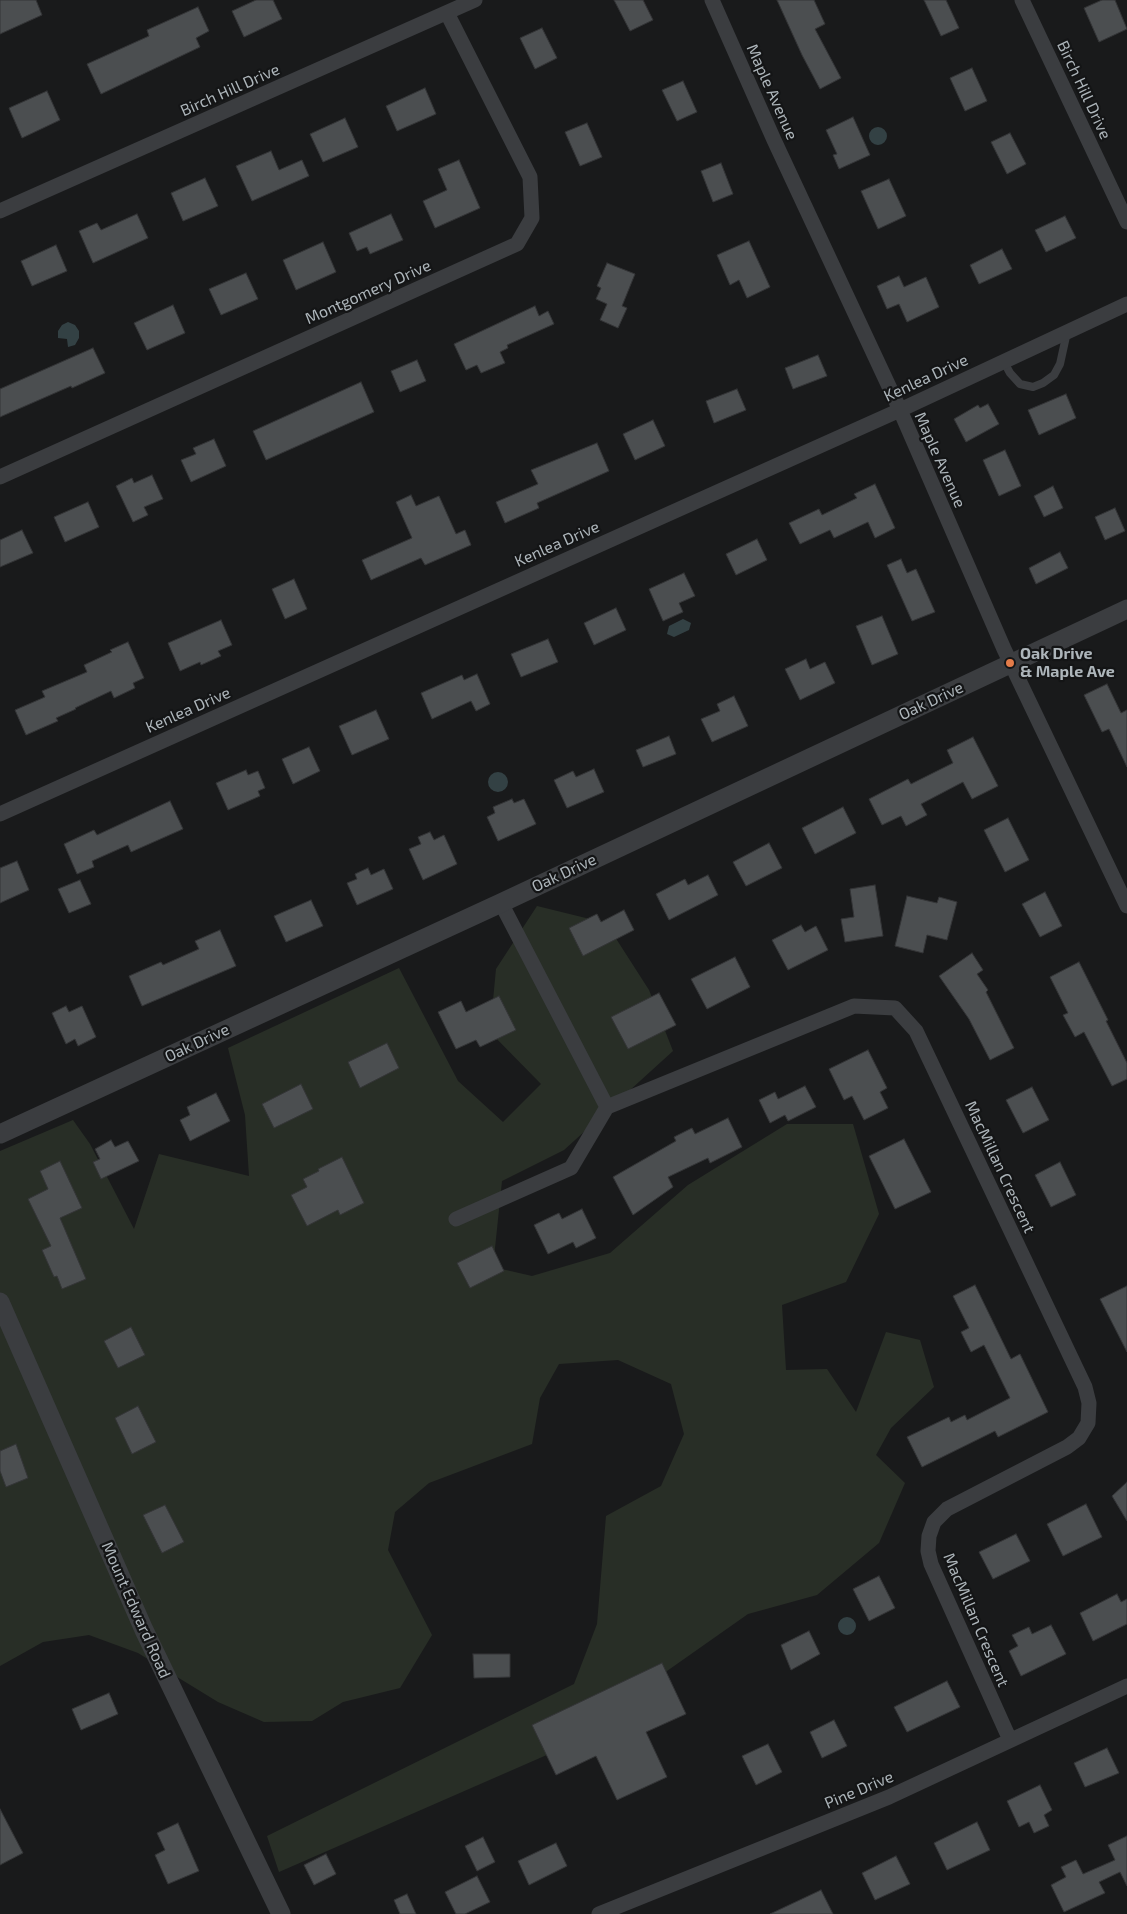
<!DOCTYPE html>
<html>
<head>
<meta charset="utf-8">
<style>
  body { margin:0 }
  canvas { display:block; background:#191a1b }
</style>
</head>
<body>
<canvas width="1127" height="1914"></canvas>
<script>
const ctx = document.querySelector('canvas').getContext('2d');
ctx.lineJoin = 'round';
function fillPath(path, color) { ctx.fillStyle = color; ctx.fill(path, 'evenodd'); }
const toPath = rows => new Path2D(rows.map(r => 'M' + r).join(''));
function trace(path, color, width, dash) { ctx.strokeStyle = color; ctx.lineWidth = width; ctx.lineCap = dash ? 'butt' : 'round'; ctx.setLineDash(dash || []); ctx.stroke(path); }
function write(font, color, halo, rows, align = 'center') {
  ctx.font = font + ' "Exo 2",sans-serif'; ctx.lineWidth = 4.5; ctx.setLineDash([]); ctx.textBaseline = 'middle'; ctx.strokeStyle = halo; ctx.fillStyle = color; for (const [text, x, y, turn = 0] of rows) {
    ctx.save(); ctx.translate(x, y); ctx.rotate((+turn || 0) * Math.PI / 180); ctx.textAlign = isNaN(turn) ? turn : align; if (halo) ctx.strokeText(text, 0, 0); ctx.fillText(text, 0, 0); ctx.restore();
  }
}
const green = toPath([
  [537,906,606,923,649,990,673,1051,564,1150,502,1181,493,1267,532,1276,610,1253,688,1185,787,1124,853,1124,879,1214,846,1282,782,1305,786,1370,827,1369,856,1412,886,1332,920,1340,934,1387,891,1428,876,1455,905,1483,879,1543,817,1595,748,1614,549,1754,279,1872,267,1836,574,1684,597,1624,606,1516,661,1486,684,1434,671,1384,618,1360,559,1364,540,1398,532,1444,429,1483,395,1512,388,1550,432,1635,400,1688,343,1702,312,1721,264,1722,218,1702,138,1653,89,1635,43,1642,0,1666,0,1151,73,1120,90,1144,134,1229,159,1154,249,1176,245,1115,228,1048,399,968,458,1081,503,1122,541,1084,490,1032,496,969]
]);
const water = toPath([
  '869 136a9 9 0 1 1 18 0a9 9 0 1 1-18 0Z',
  [68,322,75,325,79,331,79,338,75,345,68,347,67,339,58,338,58,331,62,325],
  [683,619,691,623,689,630,674,637,667,634,669,626],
  '488 782a10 10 0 1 1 20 0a10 10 0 1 1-20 0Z',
  '838 1626a9 9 0 1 1 18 0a9 9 0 1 1-18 0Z'
]);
const building = toPath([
  [0,0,36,0,42,15,0,34,0,0],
  [256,0,273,0,282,19,244,37,232,11,256,0],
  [614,0,643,0,653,20,630,31,614,0],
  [777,0,814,0,825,24,815,29,841,78,820,89,802,55,777,0],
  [924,0,946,0,959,28,941,36,924,0],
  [1102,0,1115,0,1127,29,1099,42,1084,8,1102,0],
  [198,7,209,31,196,38,200,47,101,94,87,64,149,36,147,30,198,7],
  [542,28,557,58,535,69,520,38,542,28],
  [972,68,987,101,965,111,950,78,972,68],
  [683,81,697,112,677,121,662,90,683,81],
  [425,88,436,114,397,131,386,106,425,88],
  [47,91,60,120,22,138,9,108,47,91],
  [853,117,870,155,839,169,833,155,837,154,826,130,853,117],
  [345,118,358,147,323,162,310,134,345,118],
  [587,123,602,157,580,166,565,132,587,123],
  [1010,133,1026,164,1007,174,991,142,1010,133],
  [271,151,279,170,302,160,309,176,252,201,236,166,271,151],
  [459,160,480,208,435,228,423,201,447,190,438,169,459,160],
  [721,163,733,194,713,202,701,171,721,163],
  [205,178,218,206,183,221,171,193,205,178],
  [889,179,906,216,878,229,861,191,889,179],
  [137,214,148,238,93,263,79,231,97,223,101,230,137,214],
  [391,214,403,240,370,254,367,247,357,251,349,233,391,214],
  [1065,216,1076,238,1046,252,1035,230,1065,216],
  [749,241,770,287,747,298,739,280,730,285,717,255,749,241],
  [323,242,336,272,296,290,283,260,323,242],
  [56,245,67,271,32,286,21,261,56,245],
  [1002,249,1012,269,979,284,970,265,1002,249],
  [607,263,635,274,622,306,627,308,618,328,600,320,607,304,596,299,601,288,597,286,607,263],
  [246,273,258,299,221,315,209,289,246,273],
  [899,276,904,287,926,277,939,307,907,322,899,304,887,309,877,286,899,276],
  [173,305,185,333,147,350,134,323,173,305],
  [535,306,539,316,548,311,554,324,507,345,508,348,500,352,505,363,481,373,477,365,466,370,454,344,535,306],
  [93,348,105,373,72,388,71,386,0,417,0,389,93,348],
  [818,355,827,376,793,389,785,368,818,355],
  [417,360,426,381,400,392,391,371,417,360],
  [361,382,374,412,266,460,253,431,361,382],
  [737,389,746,410,714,423,706,401,737,389],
  [1066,394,1076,418,1039,435,1028,410,1066,394],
  [988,404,999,424,966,442,954,419,978,405,980,408,988,404],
  [653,420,665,446,635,460,623,434,653,420],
  [214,439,226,466,191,482,181,460,196,454,193,448,214,439],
  [597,443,609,471,537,503,539,508,505,523,496,502,538,484,531,470,597,443],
  [1005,450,1021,486,999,496,983,460,1005,450],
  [152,475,163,499,144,507,148,515,133,522,116,486,132,478,134,483,152,475],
  [875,484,895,528,875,538,868,522,834,538,830,530,800,544,789,523,819,509,822,515,857,498,854,494,875,484],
  [1053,486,1063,508,1044,517,1034,496,1053,486],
  [411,495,416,506,439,496,456,534,465,530,471,545,425,565,421,558,371,580,362,560,412,538,396,502,411,495],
  [88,502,99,527,65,542,54,517,88,502],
  [1115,508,1125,531,1105,540,1095,517,1115,508],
  [22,530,33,553,0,567,0,540,22,530],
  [757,539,767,560,736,575,726,554,757,539],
  [1060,552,1068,568,1036,584,1029,568,1060,552],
  [901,559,907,573,916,569,935,612,912,621,887,565,901,559],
  [684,573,695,596,679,603,683,612,663,621,649,589,684,573],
  [294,579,307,609,285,619,272,589,294,579],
  [616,608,626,630,594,645,584,623,616,608],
  [882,616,898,654,872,665,856,626,882,616],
  [221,620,232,645,218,651,221,656,201,665,200,662,180,671,168,643,221,620],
  [548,639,558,662,521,677,511,654,548,639],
  [128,642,144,678,133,683,135,688,114,698,111,691,75,708,76,709,56,718,58,721,26,735,15,710,45,697,42,691,87,672,84,665,112,652,110,650,128,642],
  [806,659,810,669,825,662,835,683,800,700,785,669,806,659],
  [477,674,490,704,476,711,471,701,432,719,421,693,462,675,464,680,477,674],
  [1107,684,1121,713,1127,710,1127,767,1109,729,1102,732,1084,695,1107,684],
  [734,696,748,726,712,742,701,719,720,711,717,704,734,696],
  [376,710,389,739,352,755,339,726,376,710],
  [669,736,676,754,643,767,636,750,669,736],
  [973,737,998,786,972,799,963,782,921,804,927,815,906,826,901,816,882,825,869,799,908,779,911,784,953,763,947,750,973,737],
  [309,747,320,771,293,784,282,759,309,747],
  [594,769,604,792,567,808,554,780,573,771,576,777,594,769],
  [246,770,248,775,258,771,265,788,258,791,260,796,228,810,216,783,246,770],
  [512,799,514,803,524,799,536,824,498,841,487,817,495,813,493,807,512,799],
  [170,801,183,829,131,852,128,845,92,861,94,867,77,874,64,844,94,830,97,835,170,801],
  [843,807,856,833,815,854,802,828,843,807],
  [1008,818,1029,860,1005,872,984,830,1008,818],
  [430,832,434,840,444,835,457,864,423,880,409,849,421,844,418,837,430,832],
  [769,843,782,868,746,886,733,862,769,843],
  [17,861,29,890,0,903,0,868,17,861],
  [368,868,371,875,384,869,393,889,357,905,347,883,357,879,355,874,368,868],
  [708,875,718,895,669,920,656,894,685,879,688,885,708,875],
  [80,880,91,904,69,913,58,889,80,880],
  [875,885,883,936,845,942,841,919,854,917,850,889,875,885],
  [1045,892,1062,926,1040,937,1022,904,1045,892],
  [907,896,937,903,939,897,957,902,947,940,927,935,923,953,895,946,907,896],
  [311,900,323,926,286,942,274,916,311,900],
  [624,910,634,930,583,956,569,928,597,914,601,922,624,910],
  [801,925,805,932,816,926,828,950,788,970,772,940,801,925],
  [220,930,236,966,142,1006,129,976,161,962,163,965,199,949,195,941,220,930],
  [972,953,983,970,977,974,988,990,986,992,1014,1048,990,1060,969,1019,939,976,972,953],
  [735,957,750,987,707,1009,691,979,735,957],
  [1079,962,1108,1020,1106,1021,1127,1063,1127,1079,1112,1086,1084,1032,1075,1037,1063,1015,1068,1013,1050,977,1079,962],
  [659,993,676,1025,628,1049,611,1017,659,993],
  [499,996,516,1030,480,1047,476,1040,456,1049,438,1012,461,1001,466,1012,499,996],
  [66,1006,69,1012,82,1006,96,1037,78,1046,75,1039,66,1044,52,1013,66,1006],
  [387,1043,399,1068,360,1088,348,1062,387,1043],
  [868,1050,887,1088,880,1092,888,1108,864,1120,852,1096,844,1100,829,1069,868,1050],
  [301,1084,313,1109,274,1128,262,1104,301,1084],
  [805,1086,816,1107,788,1121,785,1115,770,1123,759,1100,775,1092,778,1099,805,1086],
  [1032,1087,1049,1120,1023,1133,1006,1100,1032,1087],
  [216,1093,230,1121,190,1141,180,1120,190,1115,187,1107,216,1093],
  [728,1118,742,1147,710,1163,708,1158,668,1177,673,1187,633,1215,613,1177,676,1141,674,1137,692,1128,695,1134,728,1118],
  [904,1139,931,1192,895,1209,869,1156,904,1139],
  [111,1140,115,1147,128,1141,139,1161,101,1179,93,1162,100,1159,95,1149,111,1140],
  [342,1157,364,1203,340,1215,338,1210,307,1226,291,1195,307,1187,303,1179,319,1171,318,1169,342,1157],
  [60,1161,82,1208,60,1218,86,1279,62,1289,57,1276,54,1277,42,1250,51,1246,28,1199,48,1189,40,1171,60,1161],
  [1060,1162,1076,1195,1051,1207,1035,1175,1060,1162],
  [582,1209,596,1238,576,1248,573,1242,548,1254,534,1225,559,1213,562,1219,582,1209],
  [492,1246,504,1271,470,1288,457,1263,492,1246],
  [975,1285,1011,1359,1020,1354,1048,1412,998,1437,995,1431,922,1467,907,1437,949,1417,951,1422,965,1415,967,1420,1010,1398,984,1345,971,1352,961,1332,969,1328,953,1296,975,1285],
  [1127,1286,1127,1352,1100,1299,1127,1286],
  [131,1327,145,1355,118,1368,104,1341,131,1327],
  [138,1406,156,1442,132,1454,115,1418,138,1406],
  [16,1444,28,1478,6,1487,0,1471,0,1451,16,1444],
  [1127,1482,1127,1521,1112,1496,1127,1482],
  [1086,1504,1102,1537,1063,1556,1047,1524,1086,1504],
  [165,1505,184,1542,162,1553,143,1515,165,1505],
  [1016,1534,1030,1561,993,1579,979,1552,1016,1534],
  [879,1576,895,1608,869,1621,853,1589,879,1576],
  [1117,1594,1121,1602,1127,1599,1127,1624,1093,1641,1080,1613,1117,1594],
  [1051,1625,1066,1654,1021,1676,1009,1651,1018,1646,1012,1635,1029,1627,1032,1634,1051,1625],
  [809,1631,820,1654,791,1670,781,1645,809,1631],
  [473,1654,510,1654,510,1677,474,1678,473,1654],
  [662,1663,686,1714,646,1732,667,1777,617,1800,596,1756,556,1775,532,1725,662,1663],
  [947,1681,960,1707,907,1732,894,1707,947,1681],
  [109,1693,118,1714,81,1730,72,1709,109,1693],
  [834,1720,847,1746,822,1758,810,1732,834,1720],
  [768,1744,782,1772,756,1785,742,1756,768,1744],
  [1107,1748,1119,1773,1085,1787,1074,1763,1107,1748],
  [1040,1785,1052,1810,1044,1815,1049,1826,1034,1833,1029,1822,1019,1827,1007,1801,1040,1785],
  [0,1809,23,1853,0,1865,0,1809],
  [977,1822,990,1850,947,1870,934,1843,977,1822],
  [178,1823,199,1871,168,1884,155,1855,165,1850,157,1833,178,1823],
  [1127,1836,1127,1886,1120,1872,1099,1882,1105,1893,1064,1912,1051,1885,1066,1877,1061,1867,1076,1860,1083,1874,1115,1860,1108,1845,1127,1836],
  [483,1837,495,1862,477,1871,465,1846,483,1837],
  [556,1843,567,1866,529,1885,518,1861,556,1843],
  [326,1854,336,1874,314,1885,304,1865,326,1854],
  [896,1856,910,1884,875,1900,862,1873,896,1856],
  [477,1876,490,1902,465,1914,456,1914,445,1892,477,1876],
  [821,1890,833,1914,770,1914,821,1890],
  [407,1894,416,1914,400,1914,394,1900,407,1894]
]);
const service = toPath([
  [1004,362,1010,373,1020,384,1033,387,1043,383,1054,375,1060,364,1067,332]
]);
const minor = toPath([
  [712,0,774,140,900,410,1004,649,1127,906],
  [1022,0,1127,222],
  [0,211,475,0],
  [0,477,517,244,532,218,530,177,447,13],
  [0,814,900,410,1127,304],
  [501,903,607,1107],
  [456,1219,571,1168,607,1107,854,1006,895,1008,916,1031,1085,1387,1089,1403,1088,1423,1079,1438,1067,1447,947,1509,934,1522,929,1536,928,1551,931,1564,1010,1740],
  [599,1914,889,1797,1127,1686]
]);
const tertiary = toPath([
  [0,1134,501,903,1127,609],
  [0,1302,144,1630,281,1914]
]);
const markers = [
  [1010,663,5,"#e47c49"]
];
const streetNames = [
  ["Birch Hill Drive",230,90,-24],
  ["Birch Hill Drive",1084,90,65],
  ["Maple Avenue",772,92,66],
  ["Montgomery Drive",368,292,-24],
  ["Kenlea Drive",926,378,-25],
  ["Maple Avenue",940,460,66],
  ["Kenlea Drive",557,544,-24],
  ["Oak Drive",931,701,-25],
  ["Kenlea Drive",188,710,-24],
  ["Oak Drive",564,873,-25],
  ["Oak Drive",197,1043,-25],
  ["MacMillan Crescent",1000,1167,65],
  ["Mount Edward Road",136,1610,66],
  ["MacMillan Crescent",976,1620,67],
  ["Pine Drive",859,1790,-23]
];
const poiNames = [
  ["Oak Drive",1020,654],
  ["& Maple Ave",1020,672]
];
fillPath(green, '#282e26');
fillPath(water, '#334144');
fillPath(building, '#4b4e50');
trace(building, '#343537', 1);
trace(service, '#3b3d40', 8);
trace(minor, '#3b3d40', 15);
trace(tertiary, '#3b3d40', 19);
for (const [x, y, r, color] of markers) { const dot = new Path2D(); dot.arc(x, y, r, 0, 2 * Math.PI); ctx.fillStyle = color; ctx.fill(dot); trace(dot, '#141516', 2); }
write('16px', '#adb5ba', '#141516', streetNames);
write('bold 16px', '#adb5ba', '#141516', poiNames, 'left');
</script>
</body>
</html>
